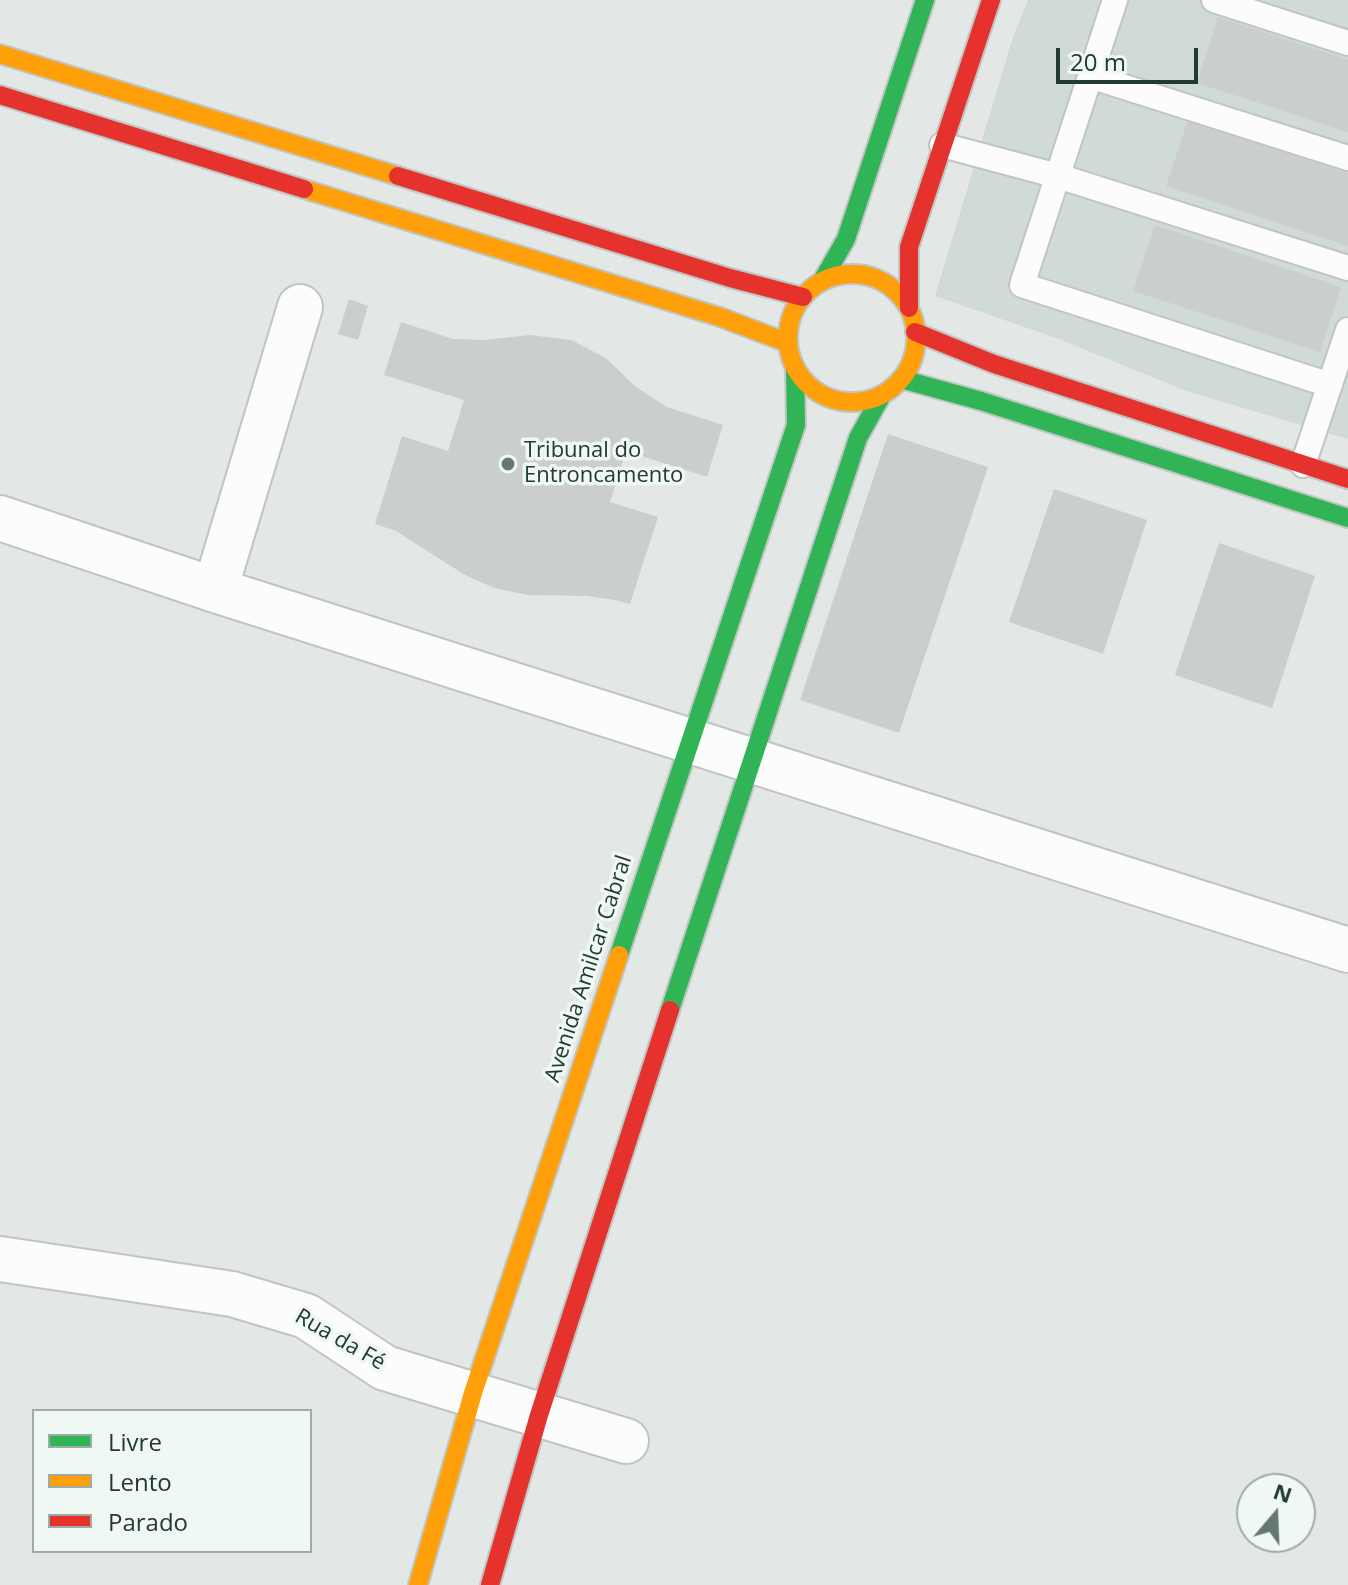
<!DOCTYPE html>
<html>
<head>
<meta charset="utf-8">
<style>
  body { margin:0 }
  #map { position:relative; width:1348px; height:1585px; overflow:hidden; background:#e3e8e6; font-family:"Open Sans",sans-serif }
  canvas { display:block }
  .legend { position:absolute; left:32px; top:1409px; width:280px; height:144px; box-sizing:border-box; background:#f0f8f4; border:2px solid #9daca7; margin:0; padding:10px 14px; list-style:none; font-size:24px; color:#213b34 }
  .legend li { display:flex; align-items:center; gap:16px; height:40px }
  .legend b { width:40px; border:2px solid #9daca7 }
  .north { position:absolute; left:1236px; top:1473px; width:80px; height:80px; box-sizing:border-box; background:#f0f8f4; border:2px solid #9daca7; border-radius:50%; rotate:19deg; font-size:22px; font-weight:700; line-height:32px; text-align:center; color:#213b34 }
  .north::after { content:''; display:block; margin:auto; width:28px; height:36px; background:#657872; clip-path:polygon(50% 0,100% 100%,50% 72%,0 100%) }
  .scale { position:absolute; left:1056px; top:48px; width:142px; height:36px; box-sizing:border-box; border:4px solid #213b34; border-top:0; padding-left:10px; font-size:24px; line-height:28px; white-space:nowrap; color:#213b34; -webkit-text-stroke:6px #f0f8f4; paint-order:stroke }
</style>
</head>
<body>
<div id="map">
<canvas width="1348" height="1585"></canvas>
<ul class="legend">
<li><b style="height:10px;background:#30b455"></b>Livre</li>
<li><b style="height:10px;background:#ff9f0a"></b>Lento</li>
<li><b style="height:10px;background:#e5322d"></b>Parado</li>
</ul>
<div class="north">N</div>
<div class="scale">20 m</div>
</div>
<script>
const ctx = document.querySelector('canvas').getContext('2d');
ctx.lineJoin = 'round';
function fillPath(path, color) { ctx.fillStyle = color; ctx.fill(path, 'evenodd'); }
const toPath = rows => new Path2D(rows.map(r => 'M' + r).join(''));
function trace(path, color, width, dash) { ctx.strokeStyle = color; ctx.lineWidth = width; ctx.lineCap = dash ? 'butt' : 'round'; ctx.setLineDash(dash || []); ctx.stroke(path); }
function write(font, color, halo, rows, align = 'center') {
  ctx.font = font + ' "Open Sans",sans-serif'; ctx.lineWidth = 7; ctx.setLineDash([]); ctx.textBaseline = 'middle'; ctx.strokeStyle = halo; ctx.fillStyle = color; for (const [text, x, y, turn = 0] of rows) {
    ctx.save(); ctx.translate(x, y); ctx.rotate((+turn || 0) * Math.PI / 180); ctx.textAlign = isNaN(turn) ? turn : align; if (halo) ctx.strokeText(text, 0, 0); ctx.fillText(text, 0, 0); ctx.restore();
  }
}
const built = toPath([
  [1028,0,1348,0,1348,439,1186,391,1059,339,935,296,1013,37]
]);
const building = toPath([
  [1218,17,1348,60,1348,132,1197,83],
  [1188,120,1348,173,1348,246,1166,186],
  [1155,225,1341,287,1320,352,1133,291],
  [349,299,368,306,358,340,338,334],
  [401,322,453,339,484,340,530,335,571,340,606,358,636,387,667,407,723,425,707,477,626,451,610,502,658,517,630,604,615,600,587,596,528,595,494,588,465,575,396,531,375,524,402,436,448,451,464,400,384,375],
  [888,434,988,467,899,733,800,700],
  [1054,489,1147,520,1103,654,1009,622],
  [1219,543,1315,576,1272,708,1175,675]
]);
const lane = toPath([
  [1115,0,1022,285,1330,385],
  [1214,0,1348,43],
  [1090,76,1348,158],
  [942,145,1058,176,1348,268],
  [1303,465,1348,330]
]);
const street = toPath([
  [0,518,215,590,1348,950],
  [215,590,300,307],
  [0,1259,232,1294,306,1316,385,1368,626,1441]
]);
const fast = toPath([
  [822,281,846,239,925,0],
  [901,379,981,401,1348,518],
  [619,955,796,425,795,367],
  [670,1010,858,438,882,395]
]);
const slow = toPath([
  [0,54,398,176],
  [304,189,720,317,788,343],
  '788 338a64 64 0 1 1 128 0a64 64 0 1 1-128 0Z',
  [418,1585,473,1393,619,955]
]);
const jam = toPath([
  [0,95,304,189],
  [398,176,730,278,803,297],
  [909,308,909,247,991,0],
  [915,332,994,364,1348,479],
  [490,1585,539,1415,670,1010]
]);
const markers = [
  [508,464,8,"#657872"]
];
const poiNames = [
  ["Tribunal do",524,451],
  ["Entroncamento",524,476]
];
const streetNames = [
  ["Avenida Amilcar Cabral",589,969,-72],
  ["Rua da Fé",340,1340,30]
];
fillPath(built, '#d0dad6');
fillPath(building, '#cacfcd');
trace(lane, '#c0c5c3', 28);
trace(street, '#c0c5c3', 48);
trace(fast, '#bfc6c3', 22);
trace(slow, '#bfc6c3', 22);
trace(jam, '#bfc6c3', 22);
trace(lane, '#fbfcfb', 24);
trace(street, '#fbfcfb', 44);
trace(fast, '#30b455', 18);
trace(slow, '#ff9f0a', 18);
trace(jam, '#e5322d', 18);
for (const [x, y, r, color] of markers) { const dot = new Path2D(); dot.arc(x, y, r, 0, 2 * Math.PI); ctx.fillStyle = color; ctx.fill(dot); trace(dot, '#f0f8f4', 3); }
write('22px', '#213b34', '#f0f8f4', poiNames, 'left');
write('22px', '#213b34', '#f0f8f4', streetNames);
</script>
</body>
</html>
